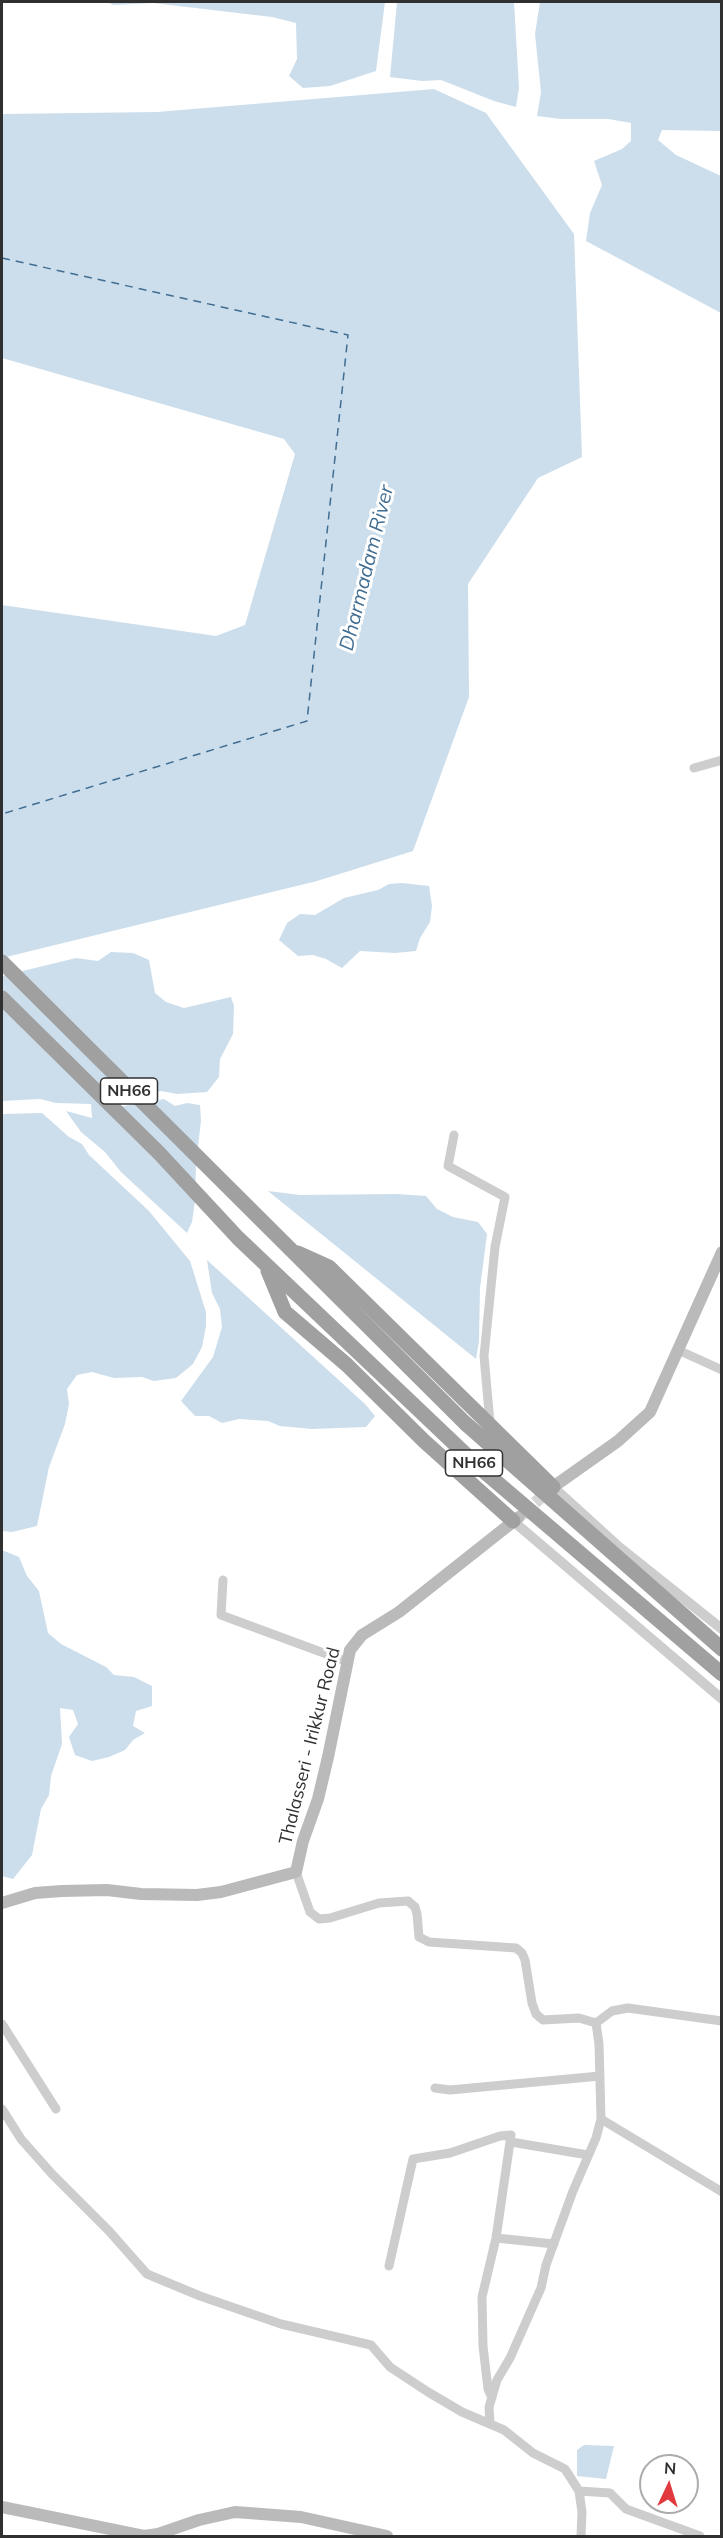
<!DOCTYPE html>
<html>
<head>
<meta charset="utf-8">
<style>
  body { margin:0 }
  #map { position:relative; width:723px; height:2538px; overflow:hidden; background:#fff; font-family:Mulish,sans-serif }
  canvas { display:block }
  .frame { position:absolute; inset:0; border:3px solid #303030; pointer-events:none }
  .north { position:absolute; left:639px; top:2454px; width:60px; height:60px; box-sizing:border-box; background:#fff; border:2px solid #acacac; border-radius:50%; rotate:4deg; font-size:16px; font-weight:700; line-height:24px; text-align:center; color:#303030 }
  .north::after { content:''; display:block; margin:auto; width:21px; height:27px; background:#e03a3e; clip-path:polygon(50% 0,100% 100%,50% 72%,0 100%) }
</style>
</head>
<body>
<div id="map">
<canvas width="723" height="2538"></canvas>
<div class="frame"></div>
<div class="north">N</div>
</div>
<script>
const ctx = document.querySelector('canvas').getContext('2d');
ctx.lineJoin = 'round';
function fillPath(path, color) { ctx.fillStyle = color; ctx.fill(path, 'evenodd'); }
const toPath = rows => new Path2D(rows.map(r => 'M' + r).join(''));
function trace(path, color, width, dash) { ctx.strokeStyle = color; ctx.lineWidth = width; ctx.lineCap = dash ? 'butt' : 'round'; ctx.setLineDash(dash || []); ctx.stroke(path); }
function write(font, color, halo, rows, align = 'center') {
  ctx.font = font + ' Mulish,sans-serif'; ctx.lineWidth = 6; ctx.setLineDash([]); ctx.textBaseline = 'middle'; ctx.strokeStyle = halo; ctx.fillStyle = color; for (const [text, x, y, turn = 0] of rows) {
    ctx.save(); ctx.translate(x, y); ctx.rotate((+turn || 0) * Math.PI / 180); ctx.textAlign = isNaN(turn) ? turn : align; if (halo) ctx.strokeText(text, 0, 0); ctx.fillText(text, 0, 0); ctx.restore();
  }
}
const water = toPath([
  [107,2,385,2,376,71,330,86,303,88,289,76,297,59,296,23,272,17,153,3,113,5],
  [397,2,514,2,519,88,516,107,494,101,441,80,422,81,390,77],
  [540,2,721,2,721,131,662,130,658,140,676,155,721,176,721,313,586,241,590,213,602,185,594,161,622,149,631,141,631,123,608,119,561,119,537,116,541,92,535,34],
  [434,89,486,113,574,234,582,457,538,478,468,584,469,697,413,851,317,881,2,958,2,605,216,636,245,625,295,454,284,439,2,358,2,114,157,112],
  [402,883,429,886,432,906,430,922,420,938,416,951,395,953,360,951,342,968,326,959,313,955,298,956,279,940,287,923,300,914,315,915,344,898,378,890,389,884],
  [111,952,133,953,149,960,155,993,166,1002,184,1008,231,997,234,1006,233,1034,220,1059,219,1077,207,1092,177,1094,161,1091,126,1099,118,1107,164,1099,175,1106,187,1103,200,1105,201,1121,196,1163,195,1201,192,1222,187,1233,121,1172,105,1152,81,1132,66,1111,92,1118,91,1104,56,1103,40,1099,2,1101,2,976,76,958,98,961],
  [42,1113,69,1137,82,1144,89,1155,149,1211,190,1261,206,1312,206,1326,202,1347,193,1364,176,1378,154,1381,142,1377,114,1378,92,1372,77,1375,67,1389,69,1404,65,1424,49,1467,37,1526,12,1532,2,1531,2,1114],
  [268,1191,300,1195,397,1194,426,1196,437,1209,453,1217,478,1222,487,1234,480,1288,479,1341,476,1359],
  [207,1260,365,1404,375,1416,366,1427,312,1429,280,1426,268,1421,239,1419,222,1423,209,1416,195,1416,181,1401,213,1357,222,1327,220,1309,212,1293],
  [2,1550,19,1557,27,1576,39,1591,48,1633,61,1644,106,1667,114,1675,134,1677,152,1686,152,1706,136,1711,133,1726,145,1733,133,1740,125,1750,109,1757,92,1761,75,1755,69,1737,78,1724,73,1710,60,1708,62,1744,51,1776,49,1795,41,1809,32,1855,13,1879,2,1876],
  [584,2445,614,2446,606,2479,577,2476,577,2450]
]);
const ferry = toPath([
  [2,258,348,335,307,721,2,814]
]);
const secondaryTunnel = toPath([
  [522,1515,551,1488]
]);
const minor = toPath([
  [694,768,722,760],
  [454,1135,448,1166,505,1197,495,1247,484,1356,490,1423],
  [678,1350,722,1370],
  [223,1580,221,1615,348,1662],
  [296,1872,310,1912,319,1919,330,1918,379,1903,408,1901,415,1907,417,1914,419,1937,429,1942,516,1948,522,1953,525,1960,532,2003,536,2014,543,2020,579,2018,596,2023,599,2044,601,2119,596,2138,573,2191,546,2265,541,2288,510,2358,497,2380,489,2407,490,2423],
  [596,2023,612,2011,628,2008,722,2021],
  [2,2024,56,2109],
  [435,2088,450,2090,600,2076],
  [2,2109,21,2139,52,2174,109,2231,147,2274,200,2296,281,2324,371,2345,390,2367,428,2392,462,2412,504,2430,533,2453,565,2469,579,2491,582,2512,581,2536],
  [601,2119,722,2192],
  [511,2142,588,2155],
  [496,2238,554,2244],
  [389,2266,413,2159,450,2153,500,2136,511,2135,496,2238,482,2297,483,2346,488,2389,492,2398],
  [579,2491,610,2493,626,2509,700,2536]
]);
const tertiary = toPath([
  [553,1487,619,1547,722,1629],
  [513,1521,722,1699]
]);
const secondary = toPath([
  [553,1487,618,1441,650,1412,722,1252],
  [2,1903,35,1893,62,1891,107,1890,141,1894,197,1895,221,1892,296,1872,303,1841,318,1799,328,1757,350,1650,362,1635,399,1612,519,1517],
  [2,2507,144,2536,158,2534,199,2520,235,2512,301,2517,387,2536]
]);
const trunk = toPath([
  [2,962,465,1423,722,1649],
  [2,998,159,1153,238,1238,480,1468,722,1674],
  [298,1253,329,1267,553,1487],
  [268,1271,285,1312,347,1365,424,1441,513,1521]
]);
const shields = [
  [129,1091,57],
  [474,1463,57]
];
const shieldNames = [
  ["NH66",129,1091],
  ["NH66",474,1463]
];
const streetNames = [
  ["Thalasseri - Irikkur Road",310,1746,-76]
];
const waterNames = [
  ["Dharmadam River",367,568,-76]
];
fillPath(water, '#ccdeec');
trace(ferry, '#406d91', 1.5, [8, 6]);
trace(secondaryTunnel, '#d6d6d6', 12, [12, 6]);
trace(minor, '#cdcdcd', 9);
trace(tertiary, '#cdcdcd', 10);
trace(secondary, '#bababa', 12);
trace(trunk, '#a0a0a0', 15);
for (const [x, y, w] of shields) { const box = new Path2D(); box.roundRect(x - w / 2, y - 13, w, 26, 4.5); ctx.fillStyle = '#fff'; ctx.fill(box); trace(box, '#303030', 1.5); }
write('bold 16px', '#303030', null, shieldNames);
write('18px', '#303030', '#fff', streetNames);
write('italic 20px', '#406d91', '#fff', waterNames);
</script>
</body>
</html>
